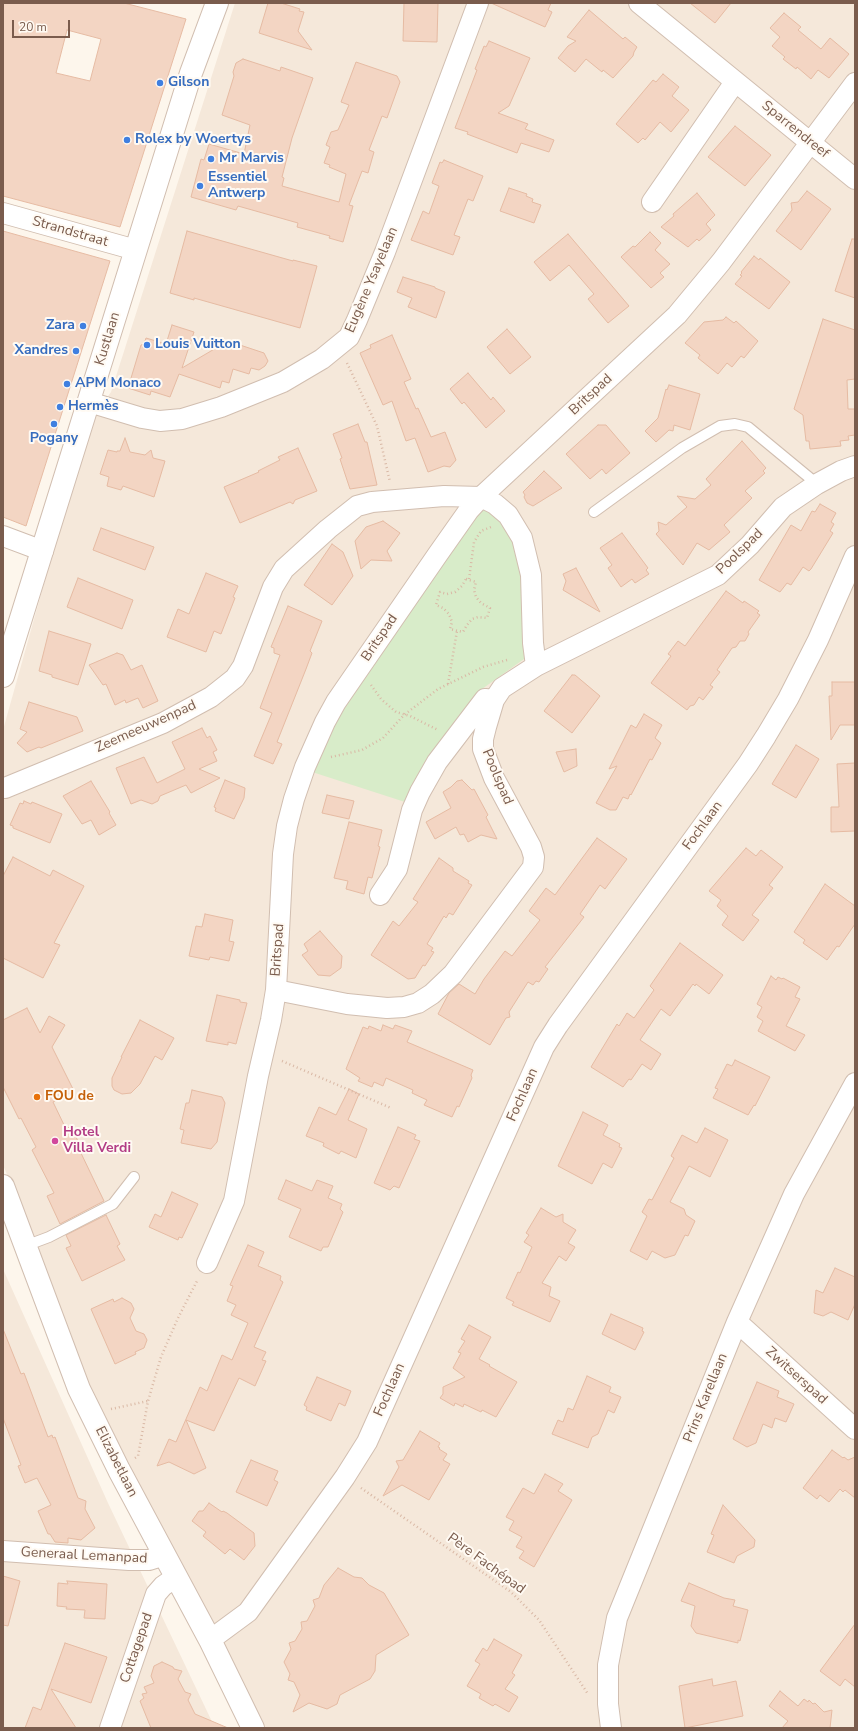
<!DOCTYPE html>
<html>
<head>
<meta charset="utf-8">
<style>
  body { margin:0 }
  #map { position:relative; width:858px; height:1731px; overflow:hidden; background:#fdf6ec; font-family:"Nunito Sans",sans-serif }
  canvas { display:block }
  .frame { position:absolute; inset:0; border:4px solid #7a5c4d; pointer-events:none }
  .scale { position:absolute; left:12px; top:20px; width:58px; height:18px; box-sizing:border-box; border:2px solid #7a5c4d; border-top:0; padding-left:5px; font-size:12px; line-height:14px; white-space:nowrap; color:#7a5c4d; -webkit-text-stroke:3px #fffaf3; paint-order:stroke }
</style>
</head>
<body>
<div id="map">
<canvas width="858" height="1731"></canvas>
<div class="frame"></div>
<div class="scale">20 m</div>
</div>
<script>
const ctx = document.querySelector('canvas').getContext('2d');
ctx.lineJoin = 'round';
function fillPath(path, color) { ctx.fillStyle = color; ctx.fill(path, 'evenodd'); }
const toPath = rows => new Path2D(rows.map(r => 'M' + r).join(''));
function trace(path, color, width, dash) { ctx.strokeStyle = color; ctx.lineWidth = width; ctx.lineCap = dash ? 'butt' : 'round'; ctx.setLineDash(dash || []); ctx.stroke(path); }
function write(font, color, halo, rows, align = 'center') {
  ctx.font = font + ' "Nunito Sans",sans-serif'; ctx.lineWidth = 4; ctx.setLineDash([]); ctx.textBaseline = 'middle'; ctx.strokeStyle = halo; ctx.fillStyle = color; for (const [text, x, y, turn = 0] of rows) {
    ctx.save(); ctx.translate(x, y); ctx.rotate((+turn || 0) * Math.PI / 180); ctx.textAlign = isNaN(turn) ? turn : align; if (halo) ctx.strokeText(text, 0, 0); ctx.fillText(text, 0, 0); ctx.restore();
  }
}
const residential = toPath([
  [235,3,855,3,855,1728,265,1728,239,1675,130,1471,83,1374,16,1196,3,1165,3,730,71,487,96,413,111,392],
  [3,1269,108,1503,215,1728,3,1728]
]);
const green = toPath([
  [483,509,497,515,512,537,522,572,524,659,482,689,436,753,405,802,309,771,336,716,449,547]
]);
const building = toPath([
  [3,3,124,3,186,19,120,227,3,196,3,3],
  [67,30,101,39,90,81,56,73,67,30],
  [268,3,281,3,300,9,299,11,304,12,298,31,312,50,259,33,268,3],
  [404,3,438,3,437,42,403,41,404,3],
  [491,3,551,3,548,10,552,12,545,27,491,3],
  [690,3,731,3,715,23,690,3],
  [589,10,623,39,625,37,637,47,634,52,633,56,613,78,603,70,602,72,586,59,575,72,558,58,568,46,576,41,567,37,589,10],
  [784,13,801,27,798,30,821,49,830,38,849,54,829,78,818,70,811,79,797,67,796,69,783,59,785,57,772,46,780,37,770,28,784,13],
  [489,41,530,58,509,106,498,113,528,124,525,129,554,140,549,152,521,143,517,153,467,134,468,132,455,128,477,70,475,69,484,46,486,47,489,41],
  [243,59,280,71,281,67,313,78,292,138,282,177,284,178,282,186,339,202,346,174,329,167,330,165,324,163,330,147,326,145,331,132,338,130,349,105,341,102,356,62,397,76,400,82,387,118,382,116,369,150,374,152,368,173,362,171,349,205,353,206,343,242,329,238,330,236,297,227,298,223,238,206,236,210,191,197,201,159,204,160,209,144,244,154,250,125,222,115,234,76,233,72,236,63,243,59],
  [663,74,679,87,672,96,689,110,671,132,660,122,645,140,643,138,638,143,616,124,653,80,656,82,663,74],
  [735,126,771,155,745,186,708,157,735,126],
  [444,160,483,176,473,201,468,199,454,235,460,237,453,255,411,240,423,211,429,214,439,186,432,183,440,162,442,163,444,160],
  [509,188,527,194,526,196,533,199,532,202,541,205,534,223,500,211,509,188],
  [807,191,831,209,801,250,776,231,792,210,791,203,798,202,807,191],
  [697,193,715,215,706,224,711,230,699,241,697,239,688,247,661,227,674,216,673,214,697,193],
  [3,231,110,261,26,526,3,517,3,231],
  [187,231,293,261,293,260,317,266,300,328,194,298,194,300,170,293,187,231],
  [650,232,661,243,655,250,670,264,660,273,664,277,651,288,621,257,633,246,635,247,650,232],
  [568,234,629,306,608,323,588,299,594,294,569,265,550,281,534,262,568,234],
  [852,239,855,239,855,298,835,291,852,239],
  [754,256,759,260,760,258,790,282,769,309,735,284,742,276,740,275,742,273,741,272,754,256],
  [403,277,435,287,435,288,445,292,436,318,408,307,412,298,397,292,403,277],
  [726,317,734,323,736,321,758,341,744,358,741,356,732,367,727,363,718,374,698,358,700,355,685,343,704,322,723,320,726,317],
  [823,319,855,330,855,379,847,380,848,409,855,409,855,435,848,436,849,440,840,441,841,446,810,449,809,441,806,441,803,415,794,409,823,319],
  [172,325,194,332,182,368,228,341,264,353,268,361,265,366,259,370,251,368,249,374,233,369,229,383,222,381,220,388,179,374,170,397,151,391,150,395,128,388,141,345,144,344,146,338,166,344,172,325],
  [507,329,531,357,510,374,487,347,507,329],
  [392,335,411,379,404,382,416,409,418,408,431,437,445,432,456,460,450,467,444,466,428,472,415,438,406,441,392,401,383,405,368,371,360,353,371,348,370,345,392,335],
  [468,373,491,400,493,397,505,411,486,428,464,402,462,404,450,389,468,373],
  [669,385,700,394,690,430,674,425,673,431,669,430,656,442,645,431,658,418,666,389,667,390,669,385],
  [358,424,365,442,367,442,377,485,350,489,340,459,342,458,333,434,358,424],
  [598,425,606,425,630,453,606,474,602,469,590,479,566,454,598,425],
  [125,438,130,452,145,455,151,450,153,458,165,461,154,497,123,486,121,490,107,486,109,477,100,474,108,450,117,452,117,451,120,451,125,438],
  [742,441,766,468,763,471,765,473,745,491,752,498,724,525,730,532,709,550,697,543,683,565,656,534,659,531,658,522,666,525,687,507,677,496,695,499,711,485,706,479,742,441],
  [298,448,317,491,295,500,293,504,290,502,240,523,224,487,259,472,258,471,280,460,278,457,298,448],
  [544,471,562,488,533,506,527,503,524,497,525,495,523,492,544,471],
  [820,504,836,513,831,522,834,524,830,531,833,533,811,569,809,571,803,567,791,585,787,583,780,592,759,580,791,525,801,531,812,511,815,512,820,504],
  [383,521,400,533,387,551,392,561,371,560,361,569,355,541,366,527,383,521],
  [101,528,154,547,145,570,93,550,101,528],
  [622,533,648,568,646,570,649,574,635,583,632,579,621,587,608,568,612,565,600,548,622,533],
  [332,544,343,552,353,576,332,605,304,585,332,544],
  [576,568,583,581,600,612,563,590,566,581,563,574,576,568],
  [206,573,238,586,233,597,235,598,221,634,214,631,206,652,167,637,178,609,189,614,206,573],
  [78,578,133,600,122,629,67,607,78,578],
  [726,591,743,603,744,601,759,611,757,613,760,615,748,632,749,634,745,641,740,641,736,647,732,648,717,670,720,672,710,685,713,687,703,700,699,697,694,705,690,706,687,710,651,683,671,656,668,654,678,641,685,646,726,591],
  [288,606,322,621,310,651,312,653,306,669,277,742,282,744,273,764,254,756,272,713,260,708,280,655,274,653,274,648,271,647,288,606],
  [49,631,91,644,78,685,52,677,52,675,39,671,49,631],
  [117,653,123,655,131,670,142,665,158,701,143,708,138,698,126,703,125,700,115,705,106,684,103,685,89,665,117,653],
  [572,675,575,675,600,696,572,733,544,711,572,675],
  [832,682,855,682,855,725,840,725,831,740,829,696,832,696,832,682],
  [29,702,77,717,83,731,41,748,39,747,27,752,17,743,27,732,20,729,29,702],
  [644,714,662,725,655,738,661,743,652,760,650,759,631,795,630,794,628,799,623,797,616,810,610,810,596,803,617,766,609,769,631,725,636,728,644,714],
  [202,728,207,738,210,736,217,750,213,752,217,761,199,769,220,778,191,793,186,785,160,796,158,801,152,804,141,800,131,804,116,768,144,757,157,783,185,769,172,742,202,728],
  [796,745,819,759,796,798,772,784,796,745],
  [576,749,577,766,564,772,556,752,576,749],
  [855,763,855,831,831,832,831,807,839,807,837,764,855,763],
  [225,780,245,788,244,798,234,819,215,811,216,808,214,807,225,780],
  [462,780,472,790,474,789,488,815,486,817,497,839,481,835,468,842,464,834,460,835,456,827,435,839,426,822,451,808,443,792,451,787,457,781,462,780],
  [91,781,110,812,109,813,116,825,99,835,91,820,82,824,63,796,91,781],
  [327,795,354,801,349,819,322,813,327,795],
  [24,801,31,804,32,802,62,814,50,843,13,828,13,826,10,825,20,803,23,804,24,801],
  [349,822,382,830,378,846,380,847,372,878,368,877,364,894,346,889,348,881,334,878,349,822],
  [597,838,627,859,605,889,600,885,580,914,584,917,545,967,548,969,539,982,536,981,533,985,528,982,509,1012,510,1017,506,1018,490,1045,438,1014,449,993,459,984,475,994,484,979,505,951,512,956,540,920,529,911,546,888,555,895,597,838],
  [746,848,756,856,761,850,783,867,769,885,773,888,752,915,759,920,743,941,722,925,728,916,717,906,721,900,709,891,746,848],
  [13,857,50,876,53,870,84,886,54,943,60,945,43,978,3,958,3,876,13,857],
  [439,858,453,868,453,871,469,881,468,883,472,885,453,915,449,913,446,918,444,916,427,944,433,948,431,951,434,952,425,966,423,965,415,978,408,979,371,955,393,921,399,926,418,902,413,899,439,858],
  [825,884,855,906,855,924,839,947,837,946,827,960,803,943,805,940,794,932,825,884],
  [205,914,233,920,229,941,234,942,229,961,210,957,209,960,189,956,196,926,202,927,205,914],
  [320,931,342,956,341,968,330,976,318,975,302,955,308,951,304,944,320,931],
  [680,943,723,975,709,994,696,984,695,986,693,984,670,1016,661,1009,640,1040,661,1054,651,1070,642,1064,631,1080,629,1079,623,1087,591,1067,617,1024,619,1026,627,1013,634,1018,654,990,650,986,680,943],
  [771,976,776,980,778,977,782,979,783,978,800,987,795,997,800,999,786,1026,805,1035,795,1051,758,1031,763,1021,757,1017,762,1007,757,1004,771,976],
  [217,995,240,1000,240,1002,247,1003,236,1044,228,1042,228,1045,206,1041,217,995],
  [27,1008,40,1033,49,1016,65,1025,52,1047,74,1091,53,1102,66,1129,71,1126,81,1148,79,1149,104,1201,60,1224,47,1196,54,1193,32,1150,36,1147,21,1118,19,1119,3,1087,3,1020,27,1008],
  [140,1020,174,1038,162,1060,155,1056,140,1084,131,1093,122,1094,114,1090,112,1086,112,1078,122,1057,121,1057,140,1020],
  [383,1025,393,1029,395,1025,412,1031,407,1042,473,1070,471,1075,472,1078,459,1107,457,1106,452,1117,424,1105,427,1100,412,1093,413,1090,386,1078,383,1086,374,1082,372,1087,358,1081,360,1078,346,1069,363,1027,368,1029,369,1026,381,1031,383,1025],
  [735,1060,770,1077,755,1106,754,1105,748,1115,713,1098,718,1089,715,1088,727,1064,732,1066,735,1060],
  [349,1089,359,1094,348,1120,367,1129,356,1158,341,1151,339,1154,323,1146,324,1143,306,1136,319,1107,336,1115,349,1089],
  [192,1090,222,1097,225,1103,217,1142,211,1149,181,1143,184,1130,180,1129,186,1103,189,1103,192,1090],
  [583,1112,608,1125,603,1135,620,1144,619,1147,622,1148,612,1168,603,1163,592,1184,558,1166,583,1112],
  [398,1127,416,1135,414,1139,420,1141,399,1188,394,1186,390,1190,374,1183,398,1127],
  [705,1128,728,1140,710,1177,689,1166,670,1202,684,1209,686,1215,695,1221,688,1236,685,1235,675,1255,665,1258,652,1251,647,1260,630,1251,647,1216,642,1212,649,1199,652,1200,674,1158,671,1156,682,1135,697,1143,705,1128],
  [286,1180,312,1191,317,1180,333,1186,328,1198,342,1204,340,1209,343,1212,328,1247,323,1247,321,1251,289,1237,301,1209,278,1199,286,1180],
  [172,1192,198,1204,182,1238,179,1237,178,1240,149,1227,155,1214,161,1217,172,1192],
  [541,1208,556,1217,563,1214,563,1222,576,1230,568,1243,575,1247,566,1261,559,1256,542,1283,551,1287,549,1296,560,1301,550,1322,512,1305,514,1302,506,1298,518,1272,520,1273,532,1247,524,1242,529,1235,526,1233,541,1208],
  [106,1215,120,1244,117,1246,125,1260,82,1281,66,1248,71,1246,66,1235,106,1215],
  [248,1245,264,1252,258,1266,281,1276,280,1280,283,1282,254,1347,266,1352,262,1360,266,1361,255,1386,239,1378,214,1431,186,1420,206,1468,194,1474,169,1462,157,1466,169,1439,176,1442,200,1387,207,1391,222,1355,232,1360,248,1323,231,1315,236,1305,227,1301,233,1286,230,1285,248,1245],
  [835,1268,855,1277,855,1304,848,1320,831,1312,823,1316,814,1313,816,1290,823,1293,835,1268],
  [122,1298,131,1303,134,1309,130,1318,136,1331,144,1334,147,1340,144,1348,135,1352,136,1354,115,1364,91,1309,113,1299,114,1302,122,1298],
  [611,1314,643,1328,642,1331,644,1332,635,1350,602,1334,611,1314],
  [469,1325,491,1337,479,1359,490,1365,489,1366,517,1382,496,1417,482,1410,481,1412,464,1404,463,1407,455,1403,454,1406,440,1398,443,1394,443,1387,465,1377,453,1368,461,1353,458,1352,465,1341,461,1339,469,1325],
  [3,1329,21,1374,24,1373,48,1437,52,1435,53,1438,55,1437,78,1498,86,1501,85,1509,95,1528,81,1540,68,1538,68,1543,55,1542,50,1534,48,1534,38,1511,51,1505,37,1478,25,1483,18,1466,21,1465,3,1418,3,1329],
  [587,1376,611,1387,609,1392,621,1397,614,1413,608,1410,598,1434,592,1437,588,1448,552,1434,558,1420,563,1422,568,1408,573,1410,587,1376],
  [317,1377,351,1391,345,1406,339,1403,331,1421,306,1410,307,1407,304,1405,317,1377],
  [757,1382,779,1391,777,1397,794,1404,786,1422,775,1418,772,1428,763,1424,756,1443,747,1447,733,1439,757,1382],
  [420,1431,440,1443,438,1447,440,1448,439,1449,447,1454,443,1460,450,1464,429,1500,402,1485,383,1496,399,1467,396,1461,403,1460,420,1431],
  [832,1450,843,1458,844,1457,848,1460,855,1457,855,1498,845,1490,843,1492,840,1489,829,1502,820,1495,817,1499,803,1488,832,1450],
  [251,1460,278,1471,274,1480,278,1482,267,1506,236,1492,251,1460],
  [545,1474,563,1484,558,1491,572,1500,534,1567,519,1558,524,1551,516,1547,522,1537,509,1530,514,1521,506,1517,523,1488,534,1494,545,1474],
  [209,1503,222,1512,223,1511,227,1513,254,1533,255,1546,244,1560,230,1549,225,1554,203,1536,206,1532,192,1521,199,1511,203,1511,209,1503],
  [723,1505,755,1540,754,1547,737,1556,734,1563,707,1552,714,1535,711,1534,723,1505],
  [338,1568,354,1577,362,1578,369,1585,384,1593,409,1635,376,1655,375,1671,370,1679,340,1695,337,1704,327,1709,309,1703,293,1712,300,1695,294,1682,288,1680,290,1674,284,1662,291,1649,289,1643,295,1641,302,1629,301,1622,307,1621,315,1606,313,1600,319,1598,324,1585,338,1568],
  [3,1576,20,1581,8,1626,3,1625,3,1576],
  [67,1581,107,1584,105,1619,84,1618,85,1610,66,1609,67,1607,57,1606,58,1583,68,1584,67,1581],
  [689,1583,724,1598,735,1600,733,1606,748,1610,740,1641,738,1640,738,1643,696,1633,691,1626,695,1606,681,1601,689,1583],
  [855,1624,855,1687,845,1679,840,1686,820,1671,855,1624],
  [494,1639,522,1655,512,1673,515,1675,505,1689,518,1697,509,1712,495,1704,493,1706,479,1698,481,1694,467,1686,480,1664,475,1661,483,1648,487,1651,494,1639],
  [65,1643,107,1657,91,1703,51,1689,76,1728,25,1728,33,1707,41,1710,65,1643],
  [162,1662,173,1667,174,1669,182,1671,178,1679,185,1692,191,1694,188,1700,195,1714,228,1728,151,1728,140,1701,144,1698,142,1694,147,1693,144,1687,154,1683,151,1676,154,1666,162,1662],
  [712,1679,713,1686,736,1681,743,1716,685,1728,679,1686,712,1679],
  [780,1691,798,1706,804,1699,808,1702,809,1700,813,1704,815,1703,824,1712,832,1710,830,1728,782,1728,788,1721,769,1706,780,1691]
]);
const path = toPath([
  [347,363,377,426,390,482],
  [466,579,476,582,474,590,476,597,481,603,490,608,487,618,478,617,472,619,467,625,463,632,450,629,452,622,449,614,443,608,436,605,440,592,447,594,455,592,462,586,466,579],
  [469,579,474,542,481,531,491,527],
  [448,684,457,631],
  [371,685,381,699,396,712,410,716,438,730],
  [331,757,362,750,383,738,404,715,438,689,483,667,507,660],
  [282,1061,391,1108],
  [111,1409,148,1401],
  [135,1458,138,1456,148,1401,161,1357,178,1318,198,1279],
  [361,1488,511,1592,539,1620,588,1694]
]);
const service = toPath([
  [594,512,682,448,720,426,735,424,748,427,817,484],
  [25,1246,49,1237,113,1204,134,1177]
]);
const minor = toPath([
  [639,3,855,179],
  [652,202,735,82],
  [3,213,136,250],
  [89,402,142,418,160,421,182,419,221,407,283,382,322,359,349,337,357,320,385,252,478,3],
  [3,536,43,551],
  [5,788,163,723,211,697,235,678,243,666,273,587,284,569,328,529,357,506,372,502,444,496,481,497,495,504,508,515,522,538,531,575,533,643,536,666],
  [380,895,397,869,412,810,420,792,437,762,485,699,494,700],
  [276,990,347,1004,387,1008,404,1007,418,1003,432,994,453,974,533,867,534,857,531,847,494,778,483,749,483,739,486,727,494,700,502,688,536,666,718,575,750,545,783,507,817,484,841,471,855,466],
  [207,1263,234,1201,258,1076,271,1020,276,990,283,854,287,826,294,799,305,767,325,722,336,702,438,554,469,510,481,497,677,315,721,262,855,83],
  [737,1322,855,1429],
  [3,1551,129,1560,149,1560,165,1555],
  [210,1640,248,1612,345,1477,367,1442,544,1047,558,1025,748,764,766,736,788,699,818,640,855,556],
  [110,1728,156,1594,163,1586,176,1577],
  [611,1728,608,1704,608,1665,617,1618,737,1322,794,1194,855,1083]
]);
const tertiary = toPath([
  [3,676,191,73,217,3],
  [3,1186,79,1389,119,1470,210,1640,253,1728]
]);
const markers = [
  [160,83,4,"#3f7fe0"],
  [127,140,4,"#3f7fe0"],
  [211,159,4,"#3f7fe0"],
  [200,186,4,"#3f7fe0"],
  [83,326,4,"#3f7fe0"],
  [147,345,4,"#3f7fe0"],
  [76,351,4,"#3f7fe0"],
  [67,384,4,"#3f7fe0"],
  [60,407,4,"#3f7fe0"],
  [54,424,4,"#3f7fe0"],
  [37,1097,4,"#e8710a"],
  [55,1141,4,"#d1479c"]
];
const shopNames = [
  ["Gilson",168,83],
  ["Rolex by Woertys",135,140],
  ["Mr Marvis",219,159],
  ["Essentiel",208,178],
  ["Antwerp",208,194],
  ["Zara",75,326,"right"],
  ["Louis Vuitton",155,345],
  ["Xandres",68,351,"right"],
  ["APM Monaco",75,384],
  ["Hermès",68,407],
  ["Pogany",54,439,"center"]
];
const streetNames = [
  ["Sparrendreef",795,130,39],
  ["Strandstraat",70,232,16],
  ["Eugène Ysayelaan",372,280,-67],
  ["Kustlaan",108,339,-73],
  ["Britspad",591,395,-43],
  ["Poolspad",740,552,-44],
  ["Britspad",380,638,-56],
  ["Zeemeeuwenpad",146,727,-24],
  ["Poolspad",497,777,67],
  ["Fochlaan",703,826,-54],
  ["Britspad",278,950,-86],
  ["Fochlaan",523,1095,-66],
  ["Zwitserspad",796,1376,42],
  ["Fochlaan",390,1390,-66],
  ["Prins Karellaan",706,1398,-68],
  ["Elizabetlaan",116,1462,63],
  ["Generaal Lemanpad",84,1556,3],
  ["Père Fachépad",486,1564,36],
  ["Cottagepad",137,1648,-71]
];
const foodNames = [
  ["FOU de",45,1097]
];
const hotelNames = [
  ["Hotel",63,1133],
  ["Villa Verdi",63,1149]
];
fillPath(residential, '#f5e8da');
fillPath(green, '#d8ecc9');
fillPath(building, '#f3d5c3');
trace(building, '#e6bba3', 1);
trace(service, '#d1beb0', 12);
trace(minor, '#d1beb0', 22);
trace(tertiary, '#d1beb0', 24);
trace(path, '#d9b8a5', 2.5, [1, 3]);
trace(service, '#fff', 10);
trace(minor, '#fff', 20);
trace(tertiary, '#fff', 22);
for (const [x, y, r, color] of markers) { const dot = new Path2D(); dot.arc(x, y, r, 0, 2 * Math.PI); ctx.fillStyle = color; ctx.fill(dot); trace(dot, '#fffaf3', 1.5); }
write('bold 14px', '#366cbe', '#fffaf3', shopNames, 'left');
write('14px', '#7a5c4d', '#fffaf3', streetNames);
write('bold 14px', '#c56008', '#fffaf3', foodNames, 'left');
write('bold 14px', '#b23c85', '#fffaf3', hotelNames, 'left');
</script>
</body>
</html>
